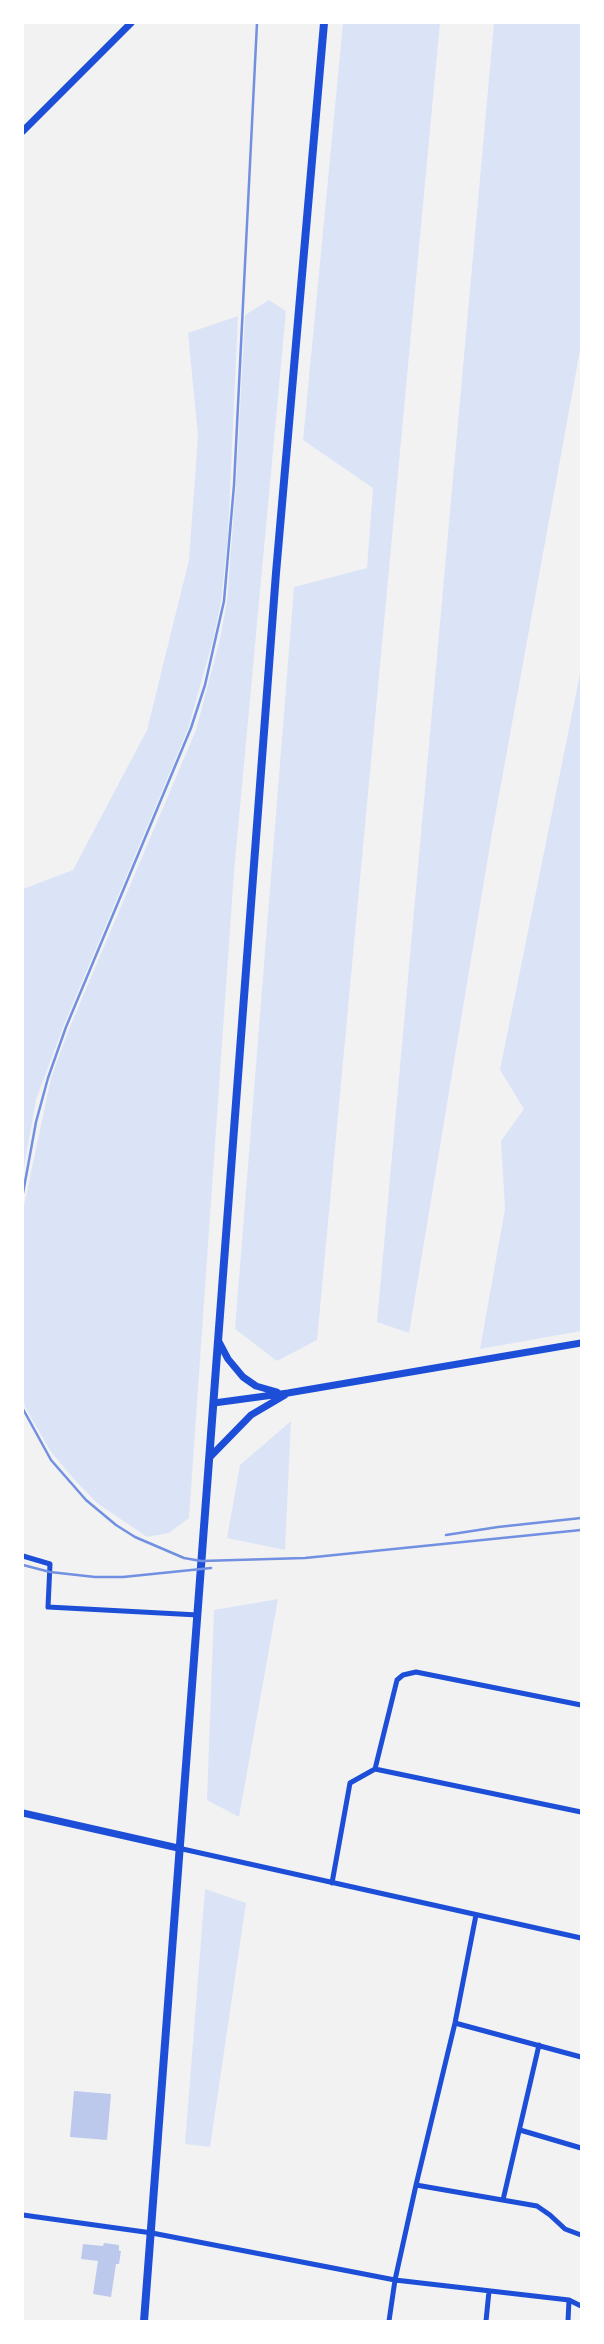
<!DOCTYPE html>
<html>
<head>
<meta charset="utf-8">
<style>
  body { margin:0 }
  #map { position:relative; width:604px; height:2344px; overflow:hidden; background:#f2f2f2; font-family:"IBM Plex Sans",sans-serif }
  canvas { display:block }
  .frame { position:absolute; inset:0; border:24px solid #fff; pointer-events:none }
</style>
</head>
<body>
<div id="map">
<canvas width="604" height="2344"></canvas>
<div class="frame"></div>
</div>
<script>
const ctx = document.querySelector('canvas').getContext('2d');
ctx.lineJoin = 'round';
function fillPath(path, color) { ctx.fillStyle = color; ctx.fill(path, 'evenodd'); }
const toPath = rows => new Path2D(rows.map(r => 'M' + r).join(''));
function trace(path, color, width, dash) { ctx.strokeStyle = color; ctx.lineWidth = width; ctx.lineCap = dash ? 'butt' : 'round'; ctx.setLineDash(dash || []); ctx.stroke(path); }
const green = toPath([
  [343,23,440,23,317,1340,277,1361,235,1329,294,587,367,568,373,488,303,440],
  [494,23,581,23,581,345,491,839,409,1333,377,1322],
  [269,300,286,311,234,872,189,1518,169,1533,147,1537,97,1503,73,1478,51,1452,25,1407,23,1399,23,1210,51,1078,69,1029,196,730,220,639,227,601,236,484,245,315],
  [238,316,228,535,221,602,213,640,188,729,63,1027,36,1100,23,1173,23,889,73,870,147,730,189,560,198,436,188,333],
  [581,669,581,1331,480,1349,505,1209,501,1141,524,1109,500,1070],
  [291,1421,285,1550,227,1538,240,1465],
  [278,1599,239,1817,207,1800,214,1610],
  [205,1889,246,1903,210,2147,185,2144]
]);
const building = toPath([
  [74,2091,111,2094,107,2140,70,2137],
  [104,2243,119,2245,119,2251,121,2251,119,2264,116,2264,111,2297,93,2294,98,2261,81,2259,83,2244,103,2246]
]);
const minor = toPath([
  [23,1556,50,1564,48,1607,198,1615],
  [375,1769,581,1812],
  [178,1848,581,1938],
  [332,1883,350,1783,375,1769,397,1680,403,1675,416,1672,581,1705],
  [455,2023,581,2057],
  [520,2130,581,2148],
  [416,2185,537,2206,550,2215,565,2229,581,2235],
  [503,2200,539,2045],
  [23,2215,152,2233,395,2280,569,2300,581,2306],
  [389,2321,395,2280,416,2185,455,2023,476,1915],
  [486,2321,489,2291],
  [568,2321,569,2300]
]);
const secondary = toPath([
  [23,131,131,23],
  [219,1342,228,1359,243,1377,256,1386,277,1392],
  [214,1403,288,1393,581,1343],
  [210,1457,251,1415,285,1395],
  [23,1813,178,1848]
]);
const primary = toPath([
  [144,2321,276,573,324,23]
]);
const rail = toPath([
  [23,1193,36,1122,48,1078,66,1027,191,728,205,685,224,601,234,485,257,23],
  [23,1409,51,1460,86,1500,116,1525,135,1537,184,1558,201,1561,305,1558,581,1530],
  [446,1535,498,1527,581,1518],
  [23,1565,50,1572,95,1577,123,1577,211,1568]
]);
fillPath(green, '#dbe4f7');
fillPath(building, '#bdc9ec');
trace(minor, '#1d4ed8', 5);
trace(secondary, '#1d4ed8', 7);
trace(primary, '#1d4ed8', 8);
trace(rail, '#7290e2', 2.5);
</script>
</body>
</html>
